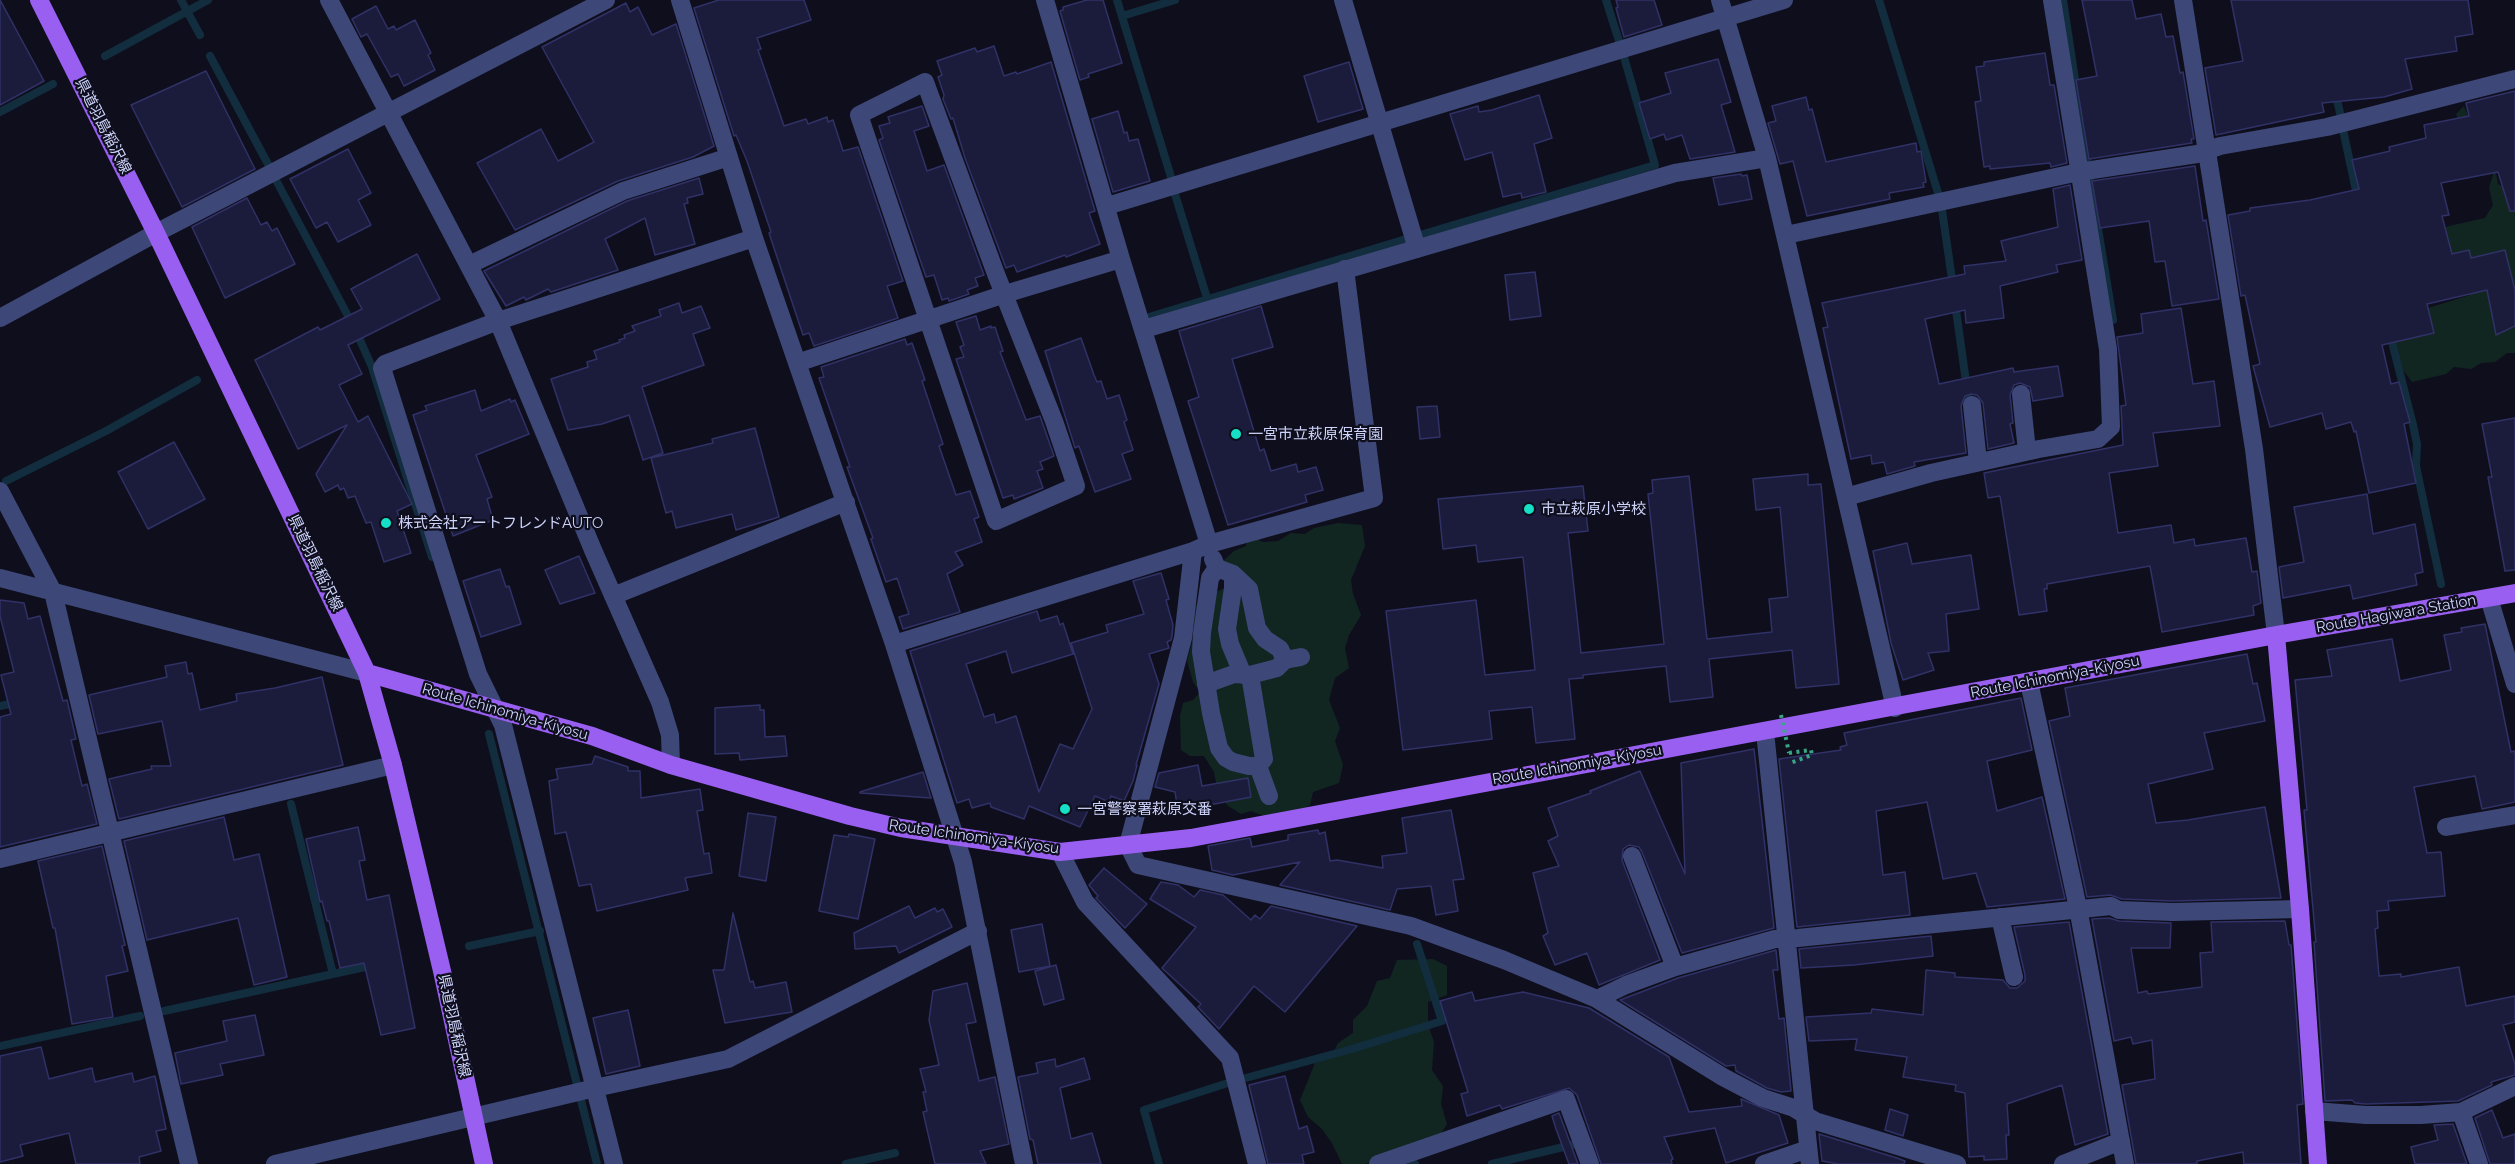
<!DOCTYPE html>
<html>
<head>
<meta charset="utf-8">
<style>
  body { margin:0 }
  canvas { display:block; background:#0e0e1d }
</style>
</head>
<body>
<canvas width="2515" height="1164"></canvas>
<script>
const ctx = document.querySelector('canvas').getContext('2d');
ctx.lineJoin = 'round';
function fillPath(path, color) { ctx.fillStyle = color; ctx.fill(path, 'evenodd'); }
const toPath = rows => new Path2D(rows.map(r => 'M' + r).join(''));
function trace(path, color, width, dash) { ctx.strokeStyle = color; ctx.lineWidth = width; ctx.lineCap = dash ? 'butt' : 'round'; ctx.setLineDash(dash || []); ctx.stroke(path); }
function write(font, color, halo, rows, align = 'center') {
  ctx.font = font + ' Raleway,"Noto Sans JP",sans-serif'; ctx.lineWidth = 4.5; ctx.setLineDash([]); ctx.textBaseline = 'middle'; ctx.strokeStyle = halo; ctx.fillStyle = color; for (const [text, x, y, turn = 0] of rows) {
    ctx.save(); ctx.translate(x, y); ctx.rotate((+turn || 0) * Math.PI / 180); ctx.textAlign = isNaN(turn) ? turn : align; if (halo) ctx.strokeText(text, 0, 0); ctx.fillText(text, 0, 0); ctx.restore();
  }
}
const green = toPath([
  [2464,106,2469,120,2495,168,2498,184,2509,190,2515,184,2515,353,2507,353,2495,362,2481,363,2471,369,2454,367,2446,374,2412,382,2398,363,2398,348,2392,335,2422,310,2470,295,2473,289,2450,263,2436,232,2449,226,2485,218,2493,205,2489,187,2493,175,2485,156,2462,130,2456,114],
  [1338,523,1362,525,1365,546,1351,580,1353,594,1361,615,1349,635,1345,648,1349,668,1335,678,1329,700,1340,728,1335,741,1343,765,1339,783,1313,792,1310,805,1296,814,1267,817,1251,811,1241,814,1228,806,1218,793,1214,772,1204,756,1190,756,1181,750,1180,716,1183,703,1193,700,1200,692,1193,682,1187,661,1194,635,1193,612,1199,600,1227,587,1222,562,1234,551,1246,546,1249,532,1262,542,1278,541,1291,533,1305,534,1314,528],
  [1433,959,1447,966,1447,995,1428,1002,1428,1025,1434,1042,1432,1070,1443,1086,1441,1104,1447,1124,1439,1137,1365,1164,1342,1164,1332,1143,1322,1129,1308,1117,1300,1100,1315,1063,1331,1057,1338,1043,1353,1033,1353,1020,1367,1006,1377,981,1390,978,1397,960]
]);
const stream = toPath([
  [181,0,200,35],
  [1117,0,1171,177],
  [1606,0,1619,41],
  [1879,0,1938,193],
  [2063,0,2087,159],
  [1122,16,1175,0],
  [105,56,208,0],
  [210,56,269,166],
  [2335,91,2340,113],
  [0,112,53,84],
  [2343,130,2358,200],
  [2090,180,2113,320],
  [277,182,356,331,372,367,432,557],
  [1174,191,1207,298],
  [1942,210,1953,286],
  [1420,235,1655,165,1624,57],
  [1955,303,1969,403],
  [1149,317,1406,239],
  [2390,334,2413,425,2417,444,2416,466,2441,584],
  [6,481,106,431,197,380],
  [0,706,18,702],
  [489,734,597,1164],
  [291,804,333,974],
  [469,946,540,931],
  [164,1011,374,965],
  [0,1046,140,1016],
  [1242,1079,1352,1049,1442,1021,1417,944],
  [846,1164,895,1153],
  [1159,1164,1144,1110,1228,1083],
  [1411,1164,1415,1164],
  [1492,1164,1572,1145]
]);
const building = toPath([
  [0,0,44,81,0,105,0,0],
  [719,0,804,0,811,20,757,38,761,49,758,50,784,126,806,119,808,124,827,117,828,122,833,120,843,151,858,147,903,281,887,286,898,318,814,346,809,333,803,335,769,233,771,232,747,161,736,135,734,136,694,8,719,0],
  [1087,0,1103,0,1122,63,1088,74,1089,77,1080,80,1060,11,1063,10,1063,7,1087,0],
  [1616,0,1654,0,1662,25,1624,37,1616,8,1618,7,1616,0],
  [2082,0,2132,0,2136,19,2161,14,2166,37,2173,36,2180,73,2183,72,2194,139,2191,139,2192,143,2089,159,2076,80,2097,76,2082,0],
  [2231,0,2468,0,2473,34,2455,37,2457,51,2405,59,2412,89,2384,97,2322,103,2324,112,2216,135,2205,68,2243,61,2231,0],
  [626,3,630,12,638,7,652,35,676,24,714,146,693,157,618,181,515,230,477,163,541,129,558,161,594,142,542,47,626,3],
  [376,6,388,29,394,26,396,30,415,20,431,53,428,55,435,70,404,86,398,74,391,77,367,34,361,37,352,19,376,6],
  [994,46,1004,76,1016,72,1017,74,1051,62,1095,211,1089,213,1100,244,1066,257,1065,255,1017,272,1014,265,1006,268,965,158,953,118,951,119,943,99,944,95,938,77,942,75,937,61,975,48,977,52,994,46],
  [2045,53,2050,85,2054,85,2067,163,2051,167,2050,163,1990,169,1990,166,1984,167,1975,102,1981,101,1976,67,1984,66,1984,62,2045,53],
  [1718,59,1731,102,1721,105,1735,152,1690,159,1682,135,1666,140,1664,134,1650,139,1639,103,1671,93,1665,73,1718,59],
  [1349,62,1363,109,1318,122,1304,76,1349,62],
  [206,71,255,169,182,207,131,105,206,71],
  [2515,91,2515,211,2510,211,2498,172,2441,183,2449,215,2442,216,2452,254,2469,250,2471,258,2505,250,2515,290,2515,326,2496,335,2487,290,2427,304,2434,333,2382,345,2391,384,2399,382,2410,422,2404,424,2416,483,2369,493,2356,431,2354,432,2351,422,2326,429,2322,413,2270,427,2253,366,2260,364,2245,295,2241,296,2228,215,2250,211,2250,208,2310,200,2359,189,2352,160,2390,151,2389,147,2426,138,2424,125,2469,116,2466,103,2515,91],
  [1539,95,1552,138,1534,144,1546,192,1522,198,1521,193,1503,197,1492,152,1465,160,1450,114,1478,106,1479,112,1492,110,1539,95],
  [1806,97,1809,110,1812,109,1826,162,1916,143,1917,152,1921,151,1926,182,1923,183,1924,187,1889,193,1890,199,1807,216,1793,161,1780,164,1768,123,1776,121,1772,106,1806,97],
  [922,106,929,126,914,131,927,171,944,165,984,275,975,278,978,286,967,290,969,294,949,301,948,298,942,300,934,275,926,277,879,140,883,138,879,126,890,123,888,117,922,106],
  [1118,111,1124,133,1127,132,1129,141,1138,139,1150,181,1113,192,1092,119,1118,111],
  [348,149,371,193,358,200,371,225,338,242,327,222,316,228,290,179,348,149],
  [2195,166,2203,221,2206,220,2219,299,2172,306,2165,261,2155,262,2149,221,2100,228,2092,181,2195,166],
  [1741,174,1742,176,1747,175,1752,199,1719,205,1713,178,1741,174],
  [699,178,703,194,687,198,688,203,684,204,695,244,655,255,645,218,605,239,618,270,551,292,548,289,526,300,524,297,506,306,484,271,627,201,699,178],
  [2070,185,2082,260,2056,265,2058,272,2000,286,2004,318,1966,323,1965,310,1925,319,1939,384,2013,368,2014,372,2058,366,2063,396,2033,401,2030,387,2020,383,2014,385,2010,395,2013,423,2010,424,2014,443,1988,449,1983,403,1977,395,1971,394,1965,396,1961,406,1966,453,1914,462,1915,466,1887,474,1884,462,1872,464,1871,455,1851,459,1823,328,1828,327,1822,303,1965,274,1964,266,2006,261,2001,241,2058,227,2053,189,2070,185],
  [247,198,261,225,267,222,272,231,277,228,295,264,225,298,192,227,247,198],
  [417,254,440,299,348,345,362,374,339,385,358,422,368,416,412,504,397,511,411,553,384,562,371,522,366,523,355,496,348,498,344,488,340,490,338,485,325,492,316,474,347,425,298,449,255,360,318,327,320,330,362,309,351,289,417,254],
  [1535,272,1541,316,1510,320,1505,275,1535,272],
  [679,303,682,313,701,306,710,328,693,334,704,365,642,387,663,453,643,460,629,415,602,424,568,430,551,379,588,367,587,362,597,359,594,351,620,342,619,340,625,338,624,335,635,331,632,326,661,316,659,310,679,303],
  [1261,306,1273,347,1232,359,1260,451,1264,449,1271,471,1296,464,1298,472,1316,467,1323,490,1305,495,1307,502,1228,525,1188,401,1199,397,1179,331,1261,306],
  [2181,308,2193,384,2214,381,2220,426,2153,433,2158,466,2109,473,2118,533,2171,525,2174,543,2194,539,2195,546,2246,538,2252,572,2257,571,2261,603,2253,606,2254,615,2162,632,2150,566,2047,584,2047,589,2044,589,2047,611,2019,615,2000,496,1988,498,1984,473,2123,445,2121,406,2126,405,2117,337,2143,333,2141,314,2181,308],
  [976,316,980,330,991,326,991,328,995,327,1003,351,1000,352,1026,420,1040,416,1054,456,1040,462,1043,469,1037,471,1043,488,1014,499,1013,495,1003,498,956,359,964,357,960,347,964,345,956,322,976,316],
  [1081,338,1094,375,1097,382,1101,381,1107,399,1119,395,1127,420,1124,422,1133,450,1122,454,1131,479,1095,492,1079,446,1075,448,1045,351,1081,338],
  [905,339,907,345,912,343,925,380,922,381,943,444,939,446,956,495,970,491,979,517,974,519,982,542,955,552,963,565,947,574,960,612,903,629,899,617,909,614,897,578,886,582,871,539,873,538,847,467,850,467,819,378,824,377,821,367,905,339],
  [475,390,481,411,510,399,511,402,515,400,529,434,476,455,492,497,487,499,493,520,453,536,413,415,427,410,425,406,475,390],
  [1437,406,1440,437,1420,439,1417,407,1437,406],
  [2515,418,2515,570,2505,571,2488,477,2492,477,2482,424,2515,418],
  [755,428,779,517,736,530,732,514,676,528,672,511,666,513,651,458,713,443,712,439,755,428],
  [174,442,205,499,148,529,118,472,174,442],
  [1808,474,1808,485,1821,484,1839,684,1796,688,1792,650,1709,659,1713,697,1670,702,1666,666,1583,675,1583,678,1569,679,1575,739,1536,743,1532,707,1489,711,1492,739,1403,750,1386,611,1476,600,1485,675,1535,670,1523,557,1478,562,1476,545,1443,549,1438,499,1583,486,1588,531,1568,533,1581,653,1664,644,1648,494,1653,493,1652,480,1689,476,1707,639,1772,632,1769,599,1788,597,1780,507,1756,510,1753,479,1808,474],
  [2367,494,2373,534,2415,524,2423,572,2415,574,2417,585,2353,599,2350,585,2283,598,2279,567,2304,562,2294,507,2367,494],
  [1907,543,1912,564,1971,555,1979,609,1946,614,1949,651,1928,653,1934,670,1903,680,1891,643,1873,551,1907,543],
  [579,556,595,593,560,604,545,570,579,556],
  [500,569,506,587,509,586,521,624,481,637,463,581,500,569],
  [1161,573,1169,599,1166,600,1173,625,1172,636,1171,640,1167,642,1169,648,1149,654,1159,684,1136,765,1137,765,1133,781,1124,801,1111,796,1109,802,1095,796,1080,827,1029,806,1024,819,991,807,990,803,972,808,969,799,957,803,910,651,1037,611,1040,621,1057,616,1060,625,1063,623,1073,654,1012,673,1006,651,966,664,984,717,994,714,996,723,1016,716,1039,792,1060,744,1073,749,1092,709,1071,643,1108,632,1106,625,1144,614,1133,581,1161,573],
  [0,600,24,603,28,619,40,616,63,701,67,700,76,739,71,740,82,786,87,784,97,824,0,847,0,717,11,714,1,675,14,672,0,616,0,600],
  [2485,624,2511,752,2515,751,2515,802,2482,809,2475,776,2414,787,2427,853,2441,852,2445,896,2388,901,2389,910,2377,911,2378,928,2375,929,2379,976,2401,974,2401,977,2459,967,2466,1006,2515,996,2515,1022,2503,1025,2515,1064,2515,1075,2491,1082,2492,1085,2458,1101,2366,1104,2355,1103,2352,1100,2325,1101,2314,942,2316,942,2304,810,2307,810,2295,680,2332,676,2327,650,2392,639,2400,681,2451,670,2444,635,2462,632,2461,628,2485,624],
  [2247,654,2253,684,2257,683,2265,721,2204,733,2213,769,2148,784,2156,823,2188,820,2265,807,2281,898,2173,901,2122,899,2110,895,2087,897,2049,721,2070,716,2065,688,2247,654],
  [186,662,188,674,192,673,200,710,237,701,236,694,275,688,322,677,343,765,119,819,109,779,152,769,151,766,171,766,162,721,98,734,89,695,167,677,165,666,186,662],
  [2021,698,2032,750,1987,761,1997,811,2042,797,2065,899,1987,907,1976,873,1943,879,1927,802,1876,811,1883,875,1905,872,1910,915,1797,927,1779,759,1841,750,1840,747,1847,745,1844,733,2021,698],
  [760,705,760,710,764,710,765,737,785,736,787,756,740,760,739,753,715,754,715,708,760,705],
  [1754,749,1774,928,1682,953,1642,852,1639,847,1629,845,1623,849,1622,860,1660,960,1599,985,1587,953,1555,965,1543,936,1548,933,1533,873,1559,866,1548,841,1558,836,1548,808,1591,793,1590,791,1640,771,1685,874,1681,763,1754,749],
  [595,756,628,767,628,771,640,771,641,798,700,789,703,810,697,811,704,854,709,853,712,873,685,878,688,890,597,911,591,884,579,886,566,832,555,834,549,781,558,779,556,769,592,764,595,756],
  [1198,765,1202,786,1248,778,1251,797,1178,811,1175,792,1155,787,1159,773,1198,765],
  [923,772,931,798,860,793,860,792,923,772],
  [1451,810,1464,879,1453,880,1458,911,1436,915,1431,886,1397,889,1390,910,1280,885,1300,862,1233,875,1212,870,1208,846,1250,838,1252,847,1288,840,1288,835,1318,830,1319,834,1325,832,1330,861,1337,860,1383,868,1382,856,1407,853,1402,818,1451,810],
  [748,813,776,817,766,881,739,876,748,813],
  [224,817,234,860,259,854,287,977,254,985,238,918,147,940,124,841,224,817],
  [358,827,365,860,359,861,367,900,389,895,415,1028,381,1035,364,963,340,968,329,921,327,921,322,901,320,902,306,839,358,827],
  [849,834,875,839,858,919,819,911,834,835,848,837,849,834],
  [102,846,125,945,122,946,128,971,106,976,113,1017,72,1024,55,928,53,928,38,861,102,846],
  [1104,868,1147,904,1125,928,1096,898,1098,896,1089,885,1104,868],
  [1161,882,1178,885,1194,897,1200,890,1223,895,1251,920,1255,915,1260,919,1271,906,1357,926,1285,1012,1254,986,1219,1029,1198,1007,1201,1004,1162,968,1196,927,1150,899,1161,882],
  [909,906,915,918,935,908,937,912,943,909,952,927,899,953,896,946,855,949,854,933,909,906],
  [733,913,750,982,753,981,755,988,786,982,792,1012,725,1023,713,970,724,970,733,913],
  [2109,918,2119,921,2171,923,2170,948,2131,948,2138,993,2147,991,2148,994,2202,987,2200,953,2213,952,2211,922,2285,921,2289,945,2291,945,2303,1104,2297,1105,2301,1164,2244,1164,2243,1152,2197,1161,2197,1164,2136,1164,2122,1085,2155,1079,2152,1040,2133,1044,2131,1037,2114,1041,2092,919,2109,918],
  [2069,922,2108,1134,2075,1145,2062,1085,2007,1104,2009,1135,2006,1135,2007,1159,1984,1160,1984,1156,1969,1157,1965,1093,1955,1091,1956,1085,1903,1077,1907,1057,1855,1050,1857,1039,1809,1041,1806,1017,1871,1013,1872,1009,1923,1015,1926,970,1955,973,1955,977,2003,980,2010,988,2017,988,2025,981,2025,975,2014,927,2069,922],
  [1042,924,1050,966,1019,972,1011,930,1042,924],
  [1931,936,1933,956,1854,965,1801,968,1799,949,1931,936],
  [1776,950,1778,970,1773,970,1779,1019,1784,1018,1791,1091,1781,1092,1767,1088,1736,1071,1735,1065,1726,1066,1620,1000,1678,978,1776,950],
  [1056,965,1064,999,1044,1005,1035,971,1056,965],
  [967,983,976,1022,966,1024,979,1081,995,1077,1009,1144,980,1151,986,1164,935,1164,923,1112,927,1111,923,1092,926,1092,920,1069,939,1065,929,1020,933,991,967,983],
  [1472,992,1475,1001,1523,992,1589,1008,1669,1057,1689,1112,1742,1106,1741,1099,1779,1115,1788,1143,1726,1163,1715,1128,1664,1137,1673,1159,1671,1160,1672,1164,1601,1164,1577,1095,1569,1088,1502,1109,1500,1105,1467,1116,1461,1094,1468,1092,1440,1001,1472,992],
  [628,1010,640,1066,606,1074,593,1018,628,1010],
  [255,1015,264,1055,220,1064,223,1075,181,1084,175,1053,227,1041,223,1021,255,1015],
  [41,1047,49,1079,92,1068,95,1082,132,1073,134,1082,155,1076,166,1129,156,1131,161,1151,139,1157,140,1164,76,1164,69,1133,20,1145,23,1156,0,1162,0,1056,41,1047],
  [1084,1058,1090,1079,1060,1088,1071,1139,1092,1133,1101,1164,1038,1164,1033,1140,1030,1139,1018,1077,1038,1073,1036,1063,1055,1059,1056,1067,1084,1058],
  [1285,1076,1299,1129,1307,1126,1314,1152,1302,1155,1304,1164,1268,1164,1249,1085,1285,1076],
  [1890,1109,1908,1115,1903,1136,1885,1130,1890,1109],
  [2492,1110,2503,1138,2515,1134,2515,1164,2490,1164,2475,1118,2492,1110],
  [1559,1113,1578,1164,1569,1164,1556,1129,1552,1116,1559,1113],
  [2453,1124,2467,1164,2415,1164,2411,1147,2438,1140,2434,1125,2453,1124],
  [1819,1134,1897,1158,1905,1161,1904,1164,1838,1164,1822,1161,1819,1134]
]);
const path = toPath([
  [1789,753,1811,750,1812,755,1790,763]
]);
const minor = toPath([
  [329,0,498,321,593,550,660,702,670,735,671,765],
  [680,0,754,238,894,644,963,862,1024,1164],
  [1045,0,1121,259,1209,544],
  [1343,0,1417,249],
  [1720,0,1767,158,1895,708],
  [2183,0,2254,449,2276,635],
  [925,82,996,274,1054,421,1076,486,996,521,859,115,925,82],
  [1107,206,1784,0],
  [1786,235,2079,172,2197,154,2220,146,2327,127,2515,79],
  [469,265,623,191,729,157],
  [0,318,156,233,606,0],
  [1144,329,1675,173,1767,158],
  [797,363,1005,294,1121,259],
  [2021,394,2027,451],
  [1972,405,1978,462],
  [0,491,53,592,189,1164],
  [1846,497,1931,473,2039,449,2098,439,2111,427,2108,349,2052,0],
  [1193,551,1183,638,1128,845,1138,865,1411,926,1504,960,1597,999,1723,1077,1763,1098,1794,1108,1815,1121,1957,1164],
  [1213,559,1217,568,1233,574,1249,589,1257,628,1265,639,1280,649,1285,660],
  [1217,568,1210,578,1202,633,1201,652,1211,713,1219,748,1226,758,1233,762,1249,766,1258,766,1264,759,1250,675],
  [1233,574,1233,588,1227,629,1230,644,1243,675],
  [0,578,367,673],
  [613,596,846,502],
  [2489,598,2515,684],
  [894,644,1193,551,1209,544,1374,498,1345,269],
  [2029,682,2078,908,2125,1164],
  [1206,684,1234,674,1250,675,1277,668,1285,660,1301,657],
  [1765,732,1810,1164],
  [1258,766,1269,796],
  [2446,827,2515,815],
  [1060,852,1085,902,1230,1058,1257,1164],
  [1632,856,1675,967],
  [0,859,393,765],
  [2000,917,2014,977],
  [1597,999,1626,985,1675,967,1775,939,1798,938,2111,906,2119,910,2173,912,2300,909],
  [2314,1111,2366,1115,2421,1115,2461,1112,2515,1086],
  [2461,1112,2479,1164],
  [275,1164,595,1088,728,1059,978,931],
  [614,1164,503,725,478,674,382,368,385,364,498,321,754,238],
  [1378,1164,1566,1099,1590,1164],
  [1764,1164,1808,1149],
  [2063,1164,2121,1141]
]);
const major = toPath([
  [39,0,156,233,367,673,393,765,442,971,484,1164],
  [2276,635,2300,909,2318,1164],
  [367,673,592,736,671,765,850,816,901,828,1060,852,1191,838,2276,635,2515,593]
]);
const pathBridge = toPath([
  [1781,715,1789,753]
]);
const markers = [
  [1236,434,6,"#15e0c6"],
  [1529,509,6,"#15e0c6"],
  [386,523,6,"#15e0c6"],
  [1065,809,6,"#15e0c6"]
];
const streetNames = [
  ["県道羽島稲沢線",103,126,63],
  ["県道羽島稲沢線",315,563,64],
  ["Route Hagiwara Station",2396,614,-10],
  ["Route Ichinomiya-Kiyosu",2055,677,-11],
  ["Route Ichinomiya-Kiyosu",505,712,16],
  ["Route Ichinomiya-Kiyosu",1577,765,-10],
  ["Route Ichinomiya-Kiyosu",974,837,8],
  ["県道羽島稲沢線",454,1026,78]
];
const poiNames = [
  ["一宮市立萩原保育園",1248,434],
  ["市立萩原小学校",1541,509],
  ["株式会社アートフレンドAUTO",398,523],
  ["一宮警察署萩原交番",1077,809]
];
fillPath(green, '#112621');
trace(stream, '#112d3e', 8);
fillPath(building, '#1b1c3c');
trace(building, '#303166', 1.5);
trace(path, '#38a585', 4, [3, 4.5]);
trace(minor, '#3d4878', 18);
trace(major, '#995ff0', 18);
trace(pathBridge, '#38a585', 4, [3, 4.5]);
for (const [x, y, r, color] of markers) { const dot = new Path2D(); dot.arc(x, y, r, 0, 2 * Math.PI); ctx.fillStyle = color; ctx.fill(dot); trace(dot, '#0e0e1d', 2); }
write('15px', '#ced3fa', '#0e0e1d', streetNames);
write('15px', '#ced3fa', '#0e0e1d', poiNames, 'left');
</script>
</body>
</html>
